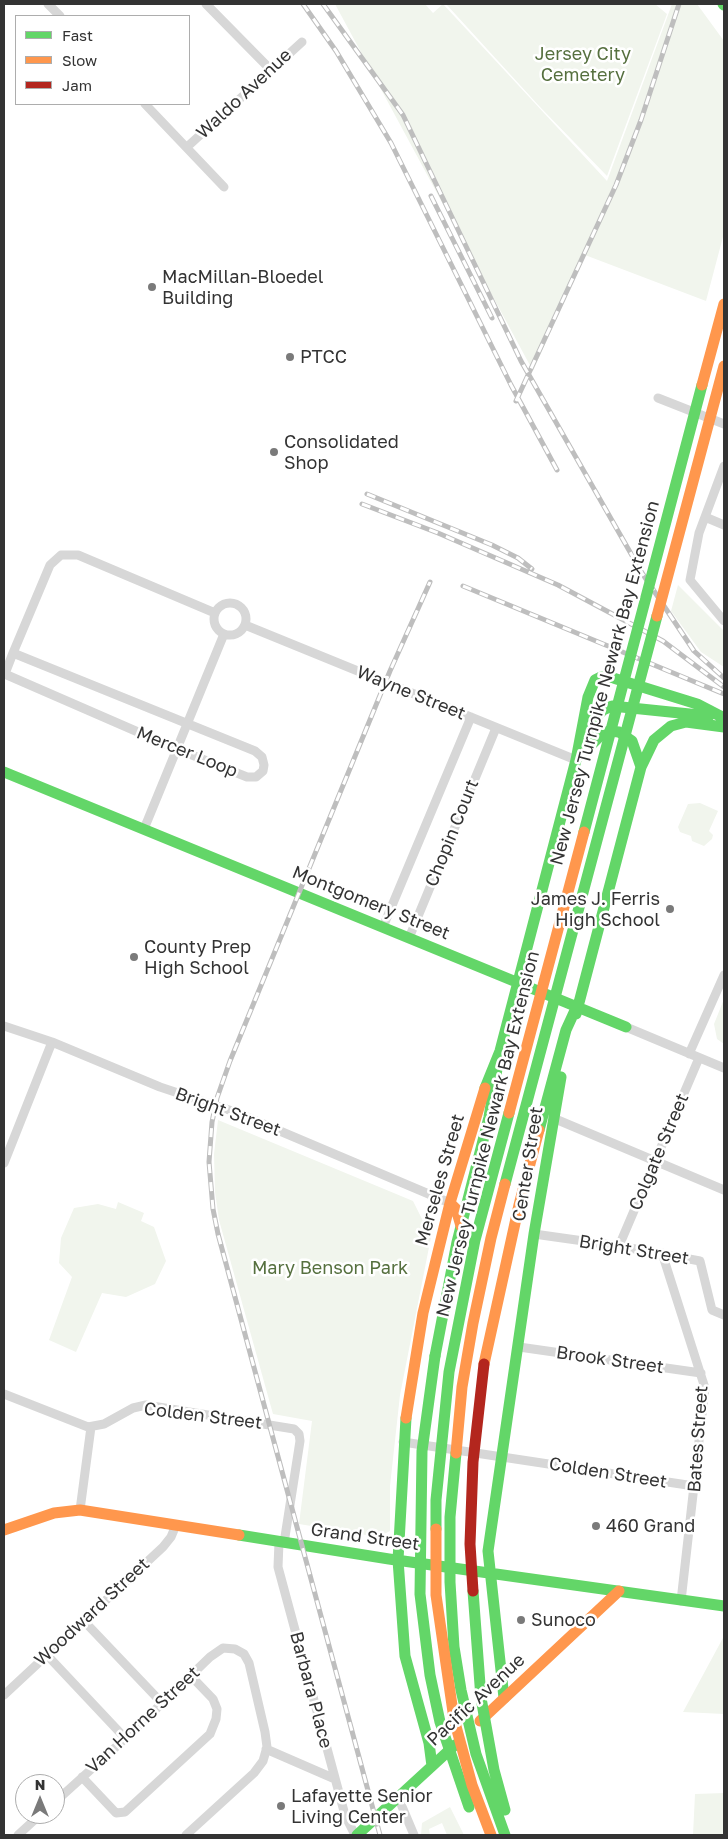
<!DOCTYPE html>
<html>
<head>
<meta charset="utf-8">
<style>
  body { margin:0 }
  #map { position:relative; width:728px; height:1839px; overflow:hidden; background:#fff; font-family:"Golos Text",sans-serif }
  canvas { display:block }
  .frame { position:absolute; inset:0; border:5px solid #333; pointer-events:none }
  .legend { position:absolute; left:15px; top:15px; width:175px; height:90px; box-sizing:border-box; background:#fff; border:1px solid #adadad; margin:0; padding:6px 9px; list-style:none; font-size:15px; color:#333 }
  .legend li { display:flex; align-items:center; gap:10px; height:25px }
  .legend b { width:25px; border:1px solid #adadad }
  .north { position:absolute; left:15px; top:1774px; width:50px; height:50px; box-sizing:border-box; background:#fff; border:1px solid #adadad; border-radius:50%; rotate:0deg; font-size:14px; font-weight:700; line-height:20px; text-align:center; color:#333 }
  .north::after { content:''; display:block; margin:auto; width:18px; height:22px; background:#7a7a7a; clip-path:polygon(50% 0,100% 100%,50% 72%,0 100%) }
</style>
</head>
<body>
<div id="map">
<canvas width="728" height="1839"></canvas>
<div class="frame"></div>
<ul class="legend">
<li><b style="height:6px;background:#63d668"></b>Fast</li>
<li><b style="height:6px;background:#ff974d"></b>Slow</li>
<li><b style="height:6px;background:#b3261e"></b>Jam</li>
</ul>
<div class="north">N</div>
</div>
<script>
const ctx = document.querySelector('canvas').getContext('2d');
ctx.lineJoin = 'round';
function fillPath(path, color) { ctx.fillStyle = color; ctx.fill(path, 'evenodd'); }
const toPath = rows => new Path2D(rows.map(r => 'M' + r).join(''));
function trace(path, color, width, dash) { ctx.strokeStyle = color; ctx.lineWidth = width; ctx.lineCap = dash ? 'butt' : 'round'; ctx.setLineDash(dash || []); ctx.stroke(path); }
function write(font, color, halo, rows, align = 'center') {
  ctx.font = font + ' "Golos Text",sans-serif'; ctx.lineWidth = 5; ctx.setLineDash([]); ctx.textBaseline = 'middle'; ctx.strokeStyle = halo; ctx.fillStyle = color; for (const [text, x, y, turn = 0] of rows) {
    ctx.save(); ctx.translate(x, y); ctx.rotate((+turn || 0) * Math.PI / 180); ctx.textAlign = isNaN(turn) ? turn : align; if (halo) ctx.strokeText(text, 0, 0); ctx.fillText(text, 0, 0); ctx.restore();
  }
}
const green = toPath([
  [335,4,425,4,433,13,443,4,607,181,672,4,697,4,724,41,724,233,706,301,585,255,533,371],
  [446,4,655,4,667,14,607,176,540,107],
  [678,585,724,631,724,667,701,652,671,611],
  [700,803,718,811,709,831,713,835,712,839,704,846,692,841,691,836,680,832,678,827,688,804],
  [724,999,724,1044,717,1039,714,1024],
  [218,1120,413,1201,431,1237,400,1395,390,1486,390,1531,378,1537,299,1524,312,1421,273,1414,219,1220,215,1192,214,1154],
  [118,1202,144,1213,141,1221,154,1227,166,1261,155,1284,126,1297,102,1293,76,1352,49,1340,72,1277,59,1263,61,1238,74,1208,98,1204,116,1209],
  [724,1636,724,1714,683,1712],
  [724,1793,724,1835,693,1835,695,1794],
  [450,1807,464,1835,447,1835,442,1823,429,1829,430,1835,421,1835,422,1823]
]);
const street = toPath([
  [48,4,60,16],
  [206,4,270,69],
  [145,104,224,187],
  [187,147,302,42],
  [658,398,724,424],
  [724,466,699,533,690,580,724,621],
  [705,517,724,525],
  '214 619a16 16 0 1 1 32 0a16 16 0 1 1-32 0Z',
  [245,625,576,760],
  [13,653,255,751,262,757,264,765,263,771,256,777,247,777,177,749,7,675,6,671,13,653,50,565,61,555,78,555,215,613],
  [144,829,224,634],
  [383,927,471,717],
  [409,938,496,728],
  [4,1026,52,1042,160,1087,235,1112,450,1203],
  [626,1027,724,1068],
  [689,1054,724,975],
  [553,1118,724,1190],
  [4,1163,52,1042],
  [534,1234,619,1246,700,1261,712,1310,724,1315],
  [619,1246,699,1058],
  [662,1253,705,1388,681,1601],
  [519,1347,701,1373],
  [4,1394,88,1427,104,1424,133,1408,146,1405,294,1429,299,1434,300,1441,284,1543],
  [403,1442,694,1486],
  [80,1510,91,1427],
  [279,1542,278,1567,345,1815,355,1835],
  [83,1620,162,1703],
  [46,1654,125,1738],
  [4,1695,163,1547,171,1537,176,1525],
  [266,1749,335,1779],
  [82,1777,116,1813,125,1812,210,1734,216,1719,217,1709,213,1699,190,1675],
  [398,1797,414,1835],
  [55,1802,128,1736,210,1657,223,1648,235,1649,244,1654,249,1663,265,1732,267,1747,263,1761,254,1773,186,1835],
  [18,1835,41,1814]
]);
const fast = toPath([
  [723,4,724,5],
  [584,739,595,718,603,710,612,706,709,716],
  [581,755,601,735,609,731,619,732,632,741,641,767],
  [4,772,626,1027],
  [576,1014,641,767,654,740,671,726,686,722,724,727],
  [485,1088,500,1051,576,760,588,697,595,680,601,677,610,677,697,704,724,718],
  [539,1130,566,1030,577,1006],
  [435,1356,457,1242,489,1117,500,1051],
  [406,1418,398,1560,405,1656,429,1743,432,1766],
  [239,1535,389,1559,724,1606],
  [504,1698,488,1551,534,1234,561,1077],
  [357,1835,455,1745]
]);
const slow = toPath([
  [450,1203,456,1209,461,1226],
  [484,1364,519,1205,539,1130],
  [406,1418,423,1313,450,1203,485,1088],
  [4,1530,54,1513,80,1510,239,1535],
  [480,1721,619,1591]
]);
const rail = toPath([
  [303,4,336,51,391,143,511,385,557,470],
  [323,4,403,115,521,361,642,573,694,651,724,678],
  [431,196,492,318],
  [516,401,616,185,641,120,679,4],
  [367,494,492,545,518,558,532,569],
  [362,504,438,533,558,585,663,641,724,687],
  [463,586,724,694],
  [380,1835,218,1234,213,1209,209,1162,212,1122,217,1098,230,1061,390,671,430,582]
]);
const fastBridge = toPath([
  [584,832,702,385],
  [505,1184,657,616],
  [435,1356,422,1451,420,1594,430,1675,440,1722,469,1807],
  [456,1453,450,1517,450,1582,454,1647,461,1690,476,1754,505,1835],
  [436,1529,436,1500,449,1372,475,1240,509,1113],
  [473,1591,481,1698,494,1770,505,1810]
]);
const slowBridge = toPath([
  [702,385,724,304],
  [657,616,724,366],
  [509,1113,584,832],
  [456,1453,462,1387,473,1323,491,1238,505,1184],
  [436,1529,436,1595,454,1719,472,1785,491,1835]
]);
const jamBridge = toPath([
  [473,1591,470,1544,473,1462,484,1364]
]);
const markers = [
  [152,287,5,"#7a7a7a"],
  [290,357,5,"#7a7a7a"],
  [274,452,5,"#7a7a7a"],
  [670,909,5,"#7a7a7a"],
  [134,957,5,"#7a7a7a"],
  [596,1526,5,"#7a7a7a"],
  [521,1620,5,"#7a7a7a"],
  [281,1806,5,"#7a7a7a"]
];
const parkNames = [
  ["Jersey City",583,54],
  ["Cemetery",583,75],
  ["Mary Benson Park",330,1268]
];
const streetNames = [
  ["Waldo Avenue",244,94,-43],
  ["New Jersey Turnpike Newark Bay Extension",605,683,-75],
  ["Wayne Street",411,693,22],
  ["Mercer Loop",187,752,22],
  ["Chopin Court",452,833,-68],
  ["Montgomery Street",371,903,22],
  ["Bright Street",228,1112,20],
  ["New Jersey Turnpike Newark Bay Extension",488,1134,-76],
  ["Colgate Street",659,1152,-67],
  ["Center Street",528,1164,-81],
  ["Merseles Street",440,1180,-74],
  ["Bright Street",634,1250,9],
  ["Brook Street",610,1360,8],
  ["Colden Street",203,1416,7],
  ["Bates Street",698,1439,-86],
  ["Colden Street",608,1473,9],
  ["Grand Street",365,1537,8],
  ["Woodward Street",92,1612,-43],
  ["Barbara Place",311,1690,75],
  ["Pacific Avenue",476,1700,-43],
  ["Van Horne Street",143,1720,-43]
];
const poiNames = [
  ["MacMillan-Bloedel",162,277],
  ["Building",162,298],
  ["PTCC",300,357],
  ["Consolidated",284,442],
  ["Shop",284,463],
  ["James J. Ferris",660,899,"right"],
  ["High School",660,920,"right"],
  ["County Prep",144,947],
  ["High School",144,968],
  ["460 Grand",606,1526],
  ["Sunoco",531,1620],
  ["Lafayette Senior",291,1796],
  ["Living Center",291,1817]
];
fillPath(green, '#f1f5ed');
trace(street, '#d7d7d7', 9);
trace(fast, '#63d668', 11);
trace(slow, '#ff974d', 11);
trace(rail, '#bebebe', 5);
trace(rail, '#fff', 3, [9]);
trace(fastBridge, '#63d668', 11);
trace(slowBridge, '#ff974d', 11);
trace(jamBridge, '#b3261e', 11);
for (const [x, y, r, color] of markers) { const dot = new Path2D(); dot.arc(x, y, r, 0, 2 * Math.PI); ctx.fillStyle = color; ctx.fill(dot); trace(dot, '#fff', 2); }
write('18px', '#56703f', '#fff', parkNames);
write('18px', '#333', '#fff', streetNames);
write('18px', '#333', '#fff', poiNames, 'left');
</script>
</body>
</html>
